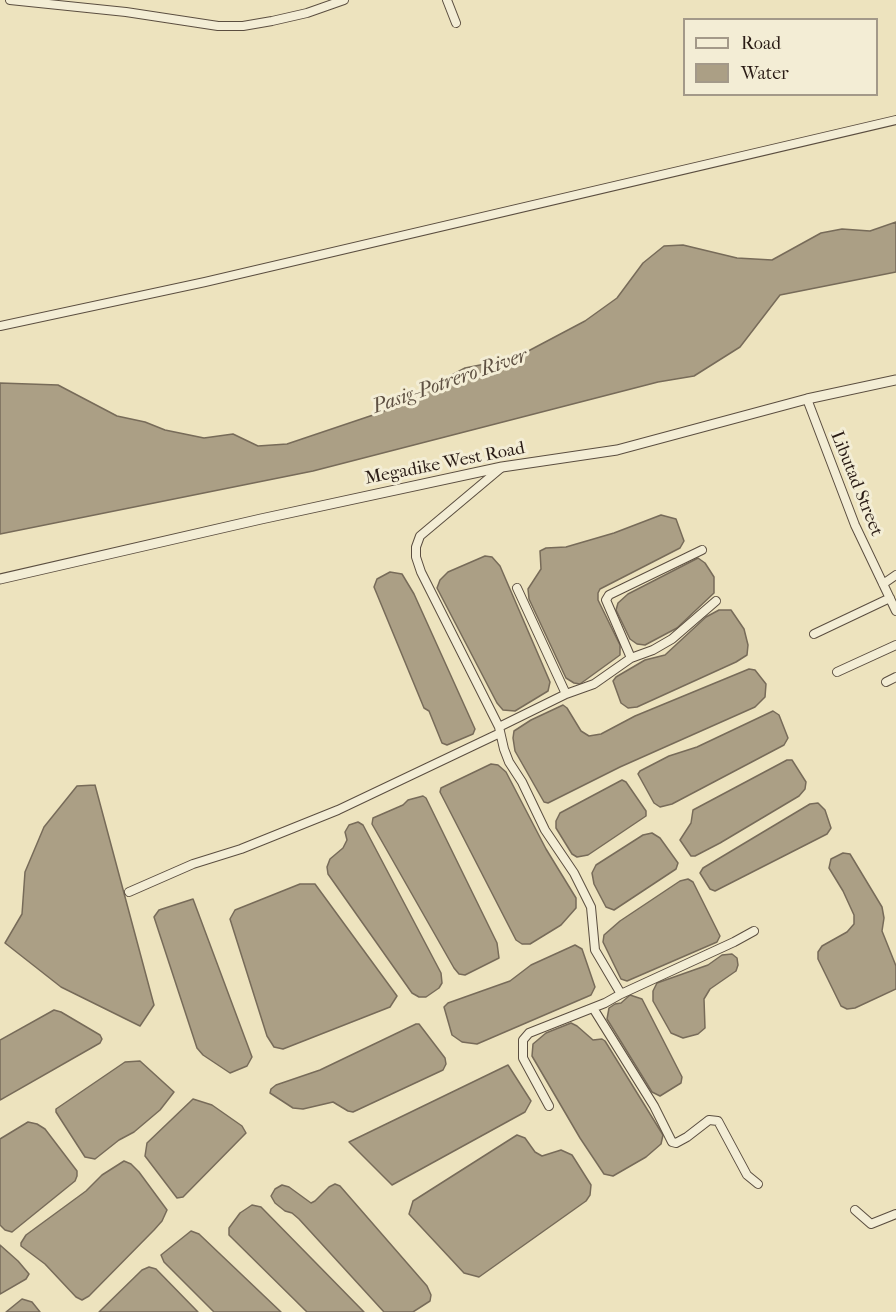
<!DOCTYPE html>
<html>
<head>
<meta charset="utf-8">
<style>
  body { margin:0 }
  #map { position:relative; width:896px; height:1312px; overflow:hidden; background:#ede3be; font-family:"IM FELL French Canon",serif }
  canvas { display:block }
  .legend { position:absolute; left:683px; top:18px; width:195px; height:78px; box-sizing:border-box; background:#f3edd5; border:2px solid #a39989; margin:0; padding:8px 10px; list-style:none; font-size:18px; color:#2a1c16 }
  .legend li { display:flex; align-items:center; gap:12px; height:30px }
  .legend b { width:30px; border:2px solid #a39989 }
</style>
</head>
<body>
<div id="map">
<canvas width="896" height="1312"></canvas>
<ul class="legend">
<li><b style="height:8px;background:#f3edd5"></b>Road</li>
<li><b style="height:16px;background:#ab9f85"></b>Water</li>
</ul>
</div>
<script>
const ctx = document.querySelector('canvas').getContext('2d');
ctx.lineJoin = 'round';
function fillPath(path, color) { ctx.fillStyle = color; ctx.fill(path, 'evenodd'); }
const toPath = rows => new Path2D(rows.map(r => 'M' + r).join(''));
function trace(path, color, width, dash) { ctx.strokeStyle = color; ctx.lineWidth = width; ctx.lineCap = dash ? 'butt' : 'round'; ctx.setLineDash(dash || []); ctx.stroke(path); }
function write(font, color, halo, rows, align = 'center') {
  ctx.font = font + ' "IM FELL French Canon",serif'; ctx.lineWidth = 6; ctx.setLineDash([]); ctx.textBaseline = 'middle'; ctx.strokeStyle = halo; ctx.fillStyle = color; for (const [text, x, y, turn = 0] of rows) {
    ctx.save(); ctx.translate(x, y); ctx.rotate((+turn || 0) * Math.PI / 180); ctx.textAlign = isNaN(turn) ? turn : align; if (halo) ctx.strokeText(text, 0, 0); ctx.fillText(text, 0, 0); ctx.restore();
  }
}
const water = toPath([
  [896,222,896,272,780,295,740,347,694,376,658,382,313,471,0,534,0,383,58,385,117,416,145,422,165,430,204,438,233,434,258,446,287,444,382,412,465,368,515,358,585,321,617,298,643,263,664,246,683,245,737,258,772,260,821,233,842,229,870,231,896,222],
  [661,515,676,519,684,541,680,548,600,589,598,593,598,600,620,645,620,655,580,684,574,683,566,678,529,599,528,589,541,569,540,551,546,548,566,547,614,533,661,515],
  [485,556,492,557,500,566,550,682,548,691,515,711,503,710,497,703,437,588,440,580,448,572,485,556],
  [698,558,705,563,714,577,714,593,677,628,645,645,637,644,630,639,616,610,618,603,628,594,698,558],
  [390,572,402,574,414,594,475,729,473,734,447,745,442,743,429,711,424,708,374,587,377,579,390,572],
  [719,610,731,610,744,629,748,645,747,655,736,662,637,707,628,708,621,703,613,681,616,677,645,660,665,655,706,617,719,610],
  [749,669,755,670,766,684,765,697,755,707,620,767,548,803,544,802,515,751,513,738,514,731,531,720,563,705,567,708,581,731,589,736,601,734,635,716,749,669],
  [773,711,779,715,788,738,784,745,672,804,660,807,654,803,638,774,640,771,669,756,697,747,773,711],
  [787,760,792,760,806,782,805,789,799,796,720,843,695,856,691,856,680,840,691,823,693,810,787,760],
  [491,764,498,765,506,772,546,849,576,898,576,908,561,925,530,944,522,944,516,940,440,792,441,788,491,764],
  [622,780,626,782,646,811,646,816,588,855,577,857,572,854,556,828,556,821,560,813,622,780],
  [95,785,154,1005,140,1026,61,987,5,943,22,914,25,872,44,827,77,786,95,785],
  [423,796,426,798,497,943,499,958,465,975,459,974,454,968,372,824,373,818,403,805,408,800,423,796],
  [818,803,825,810,831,828,827,834,715,891,710,889,700,873,703,868,810,804,818,803],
  [358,822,363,825,441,973,442,983,439,988,426,997,419,997,412,993,328,874,327,867,330,859,343,848,347,840,345,832,349,825,358,822],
  [652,833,660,838,678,863,676,869,614,910,606,907,594,884,592,873,596,865,643,835,652,833],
  [843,853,850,854,882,907,884,918,882,931,896,966,896,989,855,1008,847,1009,841,1006,818,959,818,952,822,946,847,932,854,924,854,915,843,891,829,868,831,859,843,853],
  [688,879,693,882,720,936,717,942,627,981,621,979,603,942,604,935,620,921,680,881,688,879],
  [300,884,315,884,397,996,390,1007,283,1049,274,1047,267,1036,230,919,235,910,300,884],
  [193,899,252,1057,247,1066,230,1073,203,1055,197,1048,154,917,159,910,193,899],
  [575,945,582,949,595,987,591,995,477,1044,462,1042,452,1035,444,1007,448,1003,510,981,531,965,575,945],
  [732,954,737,958,738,965,736,971,710,989,704,999,705,1028,698,1034,683,1038,671,1033,653,1001,653,991,657,983,708,965,722,955,732,954],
  [630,995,642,999,682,1077,681,1083,660,1096,652,1092,607,1019,609,1008,615,1004,621,1003,630,995],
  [54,1010,61,1012,100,1035,102,1039,100,1043,0,1100,0,1040,54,1010],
  [571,1023,577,1026,593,1040,602,1039,605,1041,663,1135,661,1144,646,1157,613,1176,604,1174,580,1138,532,1056,533,1044,546,1033,571,1023],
  [416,1024,419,1024,445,1058,446,1064,443,1070,353,1112,348,1111,333,1102,303,1109,293,1108,270,1093,271,1089,276,1085,320,1070,416,1024],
  [140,1061,174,1092,160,1110,134,1132,119,1140,95,1159,85,1157,56,1112,56,1109,125,1062,140,1061],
  [508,1065,531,1101,525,1112,392,1185,349,1142,508,1065],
  [193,1099,212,1105,242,1126,246,1133,183,1197,177,1198,145,1156,147,1143,193,1099],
  [28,1122,37,1124,45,1129,77,1171,77,1176,75,1181,12,1232,5,1230,0,1225,0,1139,28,1122],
  [517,1135,525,1138,535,1152,542,1156,561,1150,572,1155,591,1185,590,1195,586,1201,479,1277,464,1273,409,1214,413,1201,517,1135],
  [124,1161,131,1164,139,1172,167,1210,162,1221,154,1230,89,1296,82,1300,76,1297,45,1264,21,1246,21,1243,26,1235,86,1191,102,1175,124,1161],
  [335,1184,340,1186,427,1286,431,1295,430,1301,413,1312,384,1312,299,1219,292,1213,285,1211,275,1203,271,1196,275,1189,282,1185,289,1187,311,1203,315,1201,329,1187,335,1184],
  [252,1205,261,1207,364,1312,307,1312,229,1235,229,1228,240,1213,252,1205],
  [191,1231,199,1234,281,1312,214,1312,164,1262,161,1255,191,1231],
  [0,1245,18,1261,29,1274,26,1279,0,1294,0,1245],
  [149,1267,156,1269,198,1312,99,1312,142,1270,149,1267],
  [22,1299,32,1302,40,1312,6,1312,22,1299]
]);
const minor = toPath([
  [10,0,126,12,218,26,243,26,272,21,307,13,344,0],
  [447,0,456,23],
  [0,326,205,282,896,120],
  [807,399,855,525,896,611],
  [501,468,420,536,416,547,416,557,421,572,499,727,504,749,509,762,522,782,545,830,574,873,591,907,595,950,621,994,605,1003,529,1033,523,1040,523,1058,549,1106],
  [883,584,896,575],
  [814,634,890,598],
  [631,658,606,600,609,595,702,550],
  [837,672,896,645],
  [886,682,896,677],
  [566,694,594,684,631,658,653,650,672,639,716,601],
  [499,727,566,694,517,588],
  [129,892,193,864,241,849,338,810,500,733],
  [621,994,734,942,754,931],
  [593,1008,654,1106,672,1142,676,1143,687,1137,709,1120,718,1121,747,1175,758,1184],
  [855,1210,871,1224,896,1214]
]);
const tertiary = toPath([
  [0,579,261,519,502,467,617,450,807,399,896,380]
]);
const streetNames = [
  ["Megadike West Road",445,464,-11],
  ["Libutad Street",856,484,68]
];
const waterNames = [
  ["Pasig-Potrero River",450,382,-19]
];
fillPath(water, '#ab9f85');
trace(water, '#776b59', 1.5);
trace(minor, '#5b4e40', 10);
trace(tertiary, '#5b4e40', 11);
trace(minor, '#f3edd5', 8);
trace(tertiary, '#f3edd5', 9);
write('18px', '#2a1c16', '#f3edd5', streetNames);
write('italic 20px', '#5e5042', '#f3edd5', waterNames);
</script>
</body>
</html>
